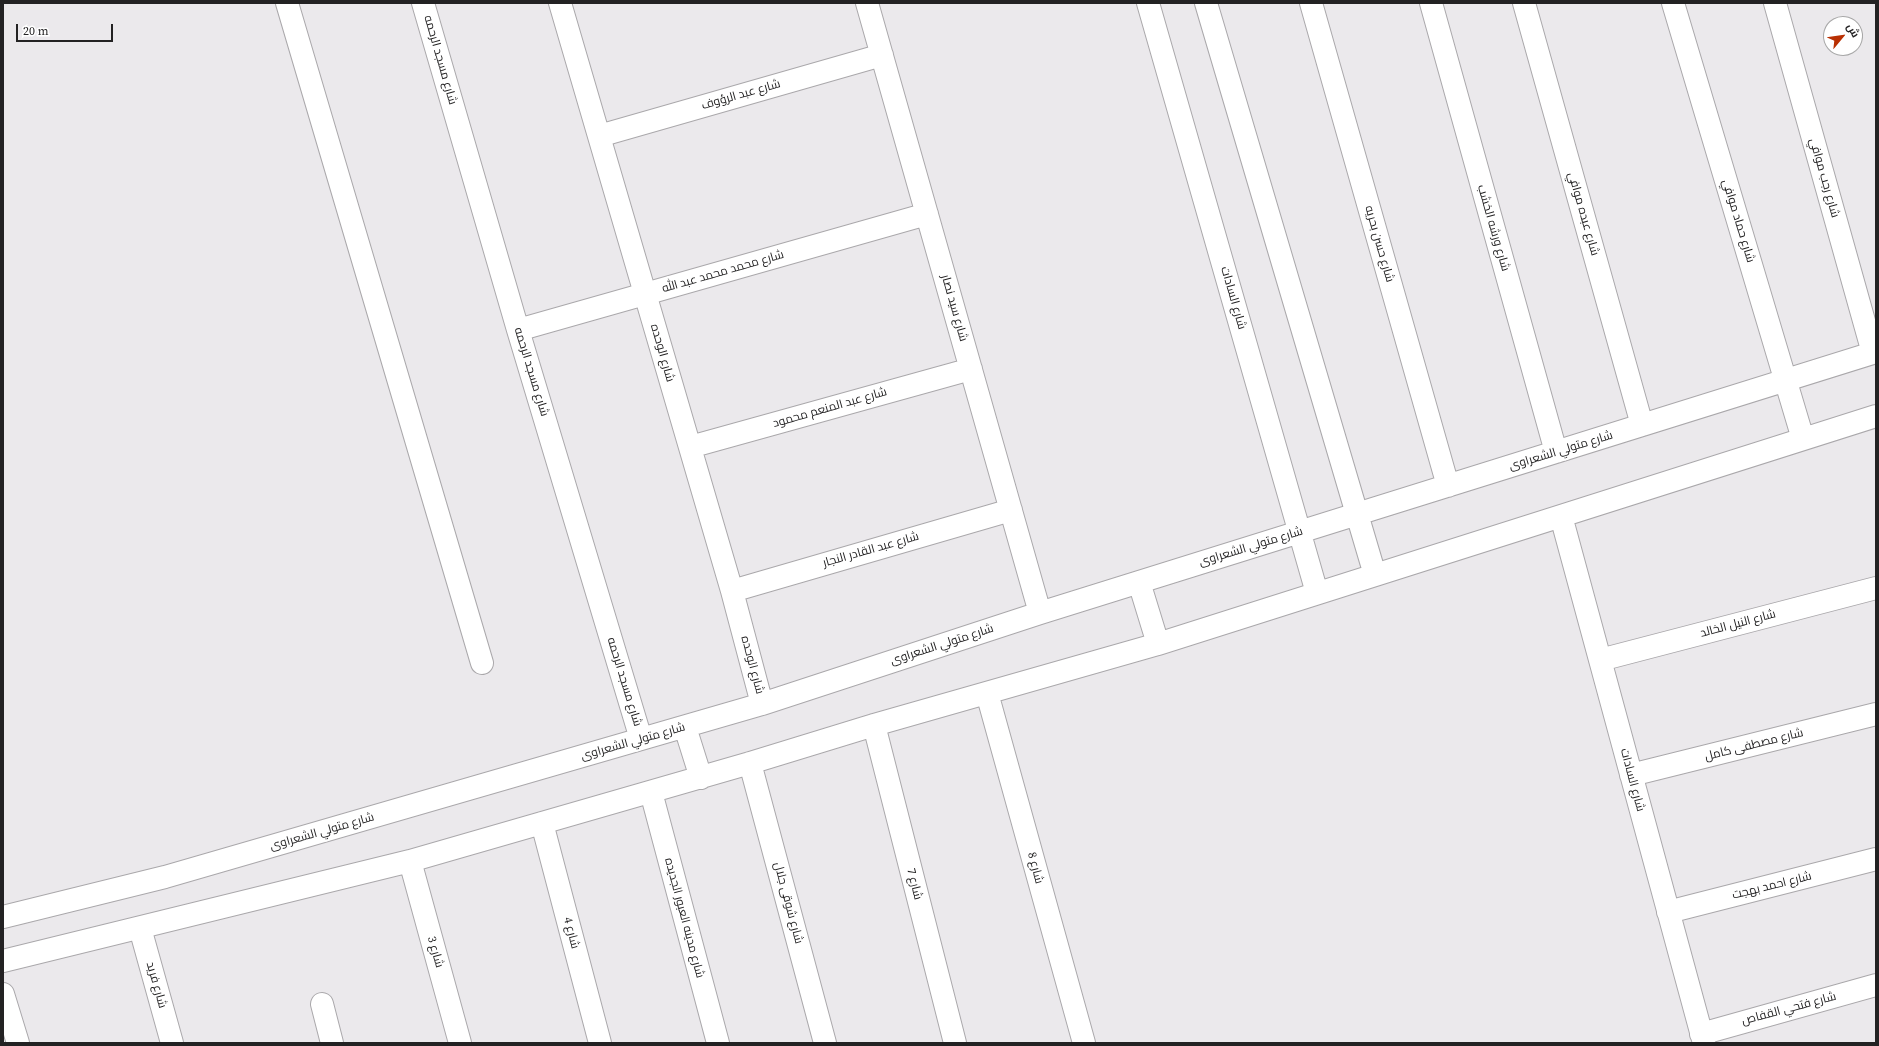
<!DOCTYPE html>
<html>
<head>
<meta charset="utf-8">
<style>
  body { margin:0 }
  #map { position:relative; width:1879px; height:1046px; overflow:hidden; background:#ebe9ec; font-family:"Source Serif 4",Cairo,serif }
  canvas { display:block }
  .frame { position:absolute; inset:0; border:4px solid #232223; pointer-events:none }
  .north { position:absolute; left:1823px; top:16px; width:40px; height:40px; box-sizing:border-box; background:#fff; border:1px solid #a7a7a7; border-radius:50%; rotate:61deg; font-size:11px; font-weight:700; line-height:16px; text-align:center; color:#232223 }
  .north::after { content:''; display:block; margin:auto; width:14px; height:18px; background:#b93003; clip-path:polygon(50% 0,100% 100%,50% 72%,0 100%) }
  .scale { position:absolute; left:16px; top:24px; width:97px; height:18px; box-sizing:border-box; border:2px solid #232223; border-top:0; padding-left:5px; font-size:12px; line-height:14px; white-space:nowrap; color:#232223; -webkit-text-stroke:3px #fff; paint-order:stroke }
</style>
</head>
<body>
<div id="map">
<canvas width="1879" height="1046"></canvas>
<div class="frame"></div>
<div class="north">ش</div>
<div class="scale">20 m</div>
</div>
<script>
const ctx = document.querySelector('canvas').getContext('2d');
ctx.lineJoin = 'round';
const toPath = rows => new Path2D(rows.map(r => 'M' + r).join(''));
function trace(path, color, width, dash) { ctx.strokeStyle = color; ctx.lineWidth = width; ctx.lineCap = dash ? 'butt' : 'round'; ctx.setLineDash(dash || []); ctx.stroke(path); }
function write(font, color, halo, rows, align = 'center') {
  ctx.font = font + ' "Source Serif 4",Cairo,serif'; ctx.lineWidth = 4; ctx.setLineDash([]); ctx.textBaseline = 'middle'; ctx.strokeStyle = halo; ctx.fillStyle = color; for (const [text, x, y, turn = 0] of rows) {
    ctx.save(); ctx.translate(x, y); ctx.rotate((+turn || 0) * Math.PI / 180); ctx.textAlign = isNaN(turn) ? turn : align; if (halo) ctx.strokeText(text, 0, 0); ctx.fillText(text, 0, 0); ctx.restore();
  }
}
const minor = toPath([
  [287,3,482,663],
  [423,3,518,330,641,739],
  [560,3,732,591,762,704],
  [867,3,1040,613],
  [1148,3,1317,593],
  [1206,3,1375,575],
  [1311,3,1448,486],
  [1431,3,1556,452],
  [1524,3,1642,425],
  [1673,3,1803,439],
  [1775,3,1873,353],
  [599,136,882,55],
  [518,330,927,214],
  [690,447,971,369],
  [1561,516,1704,1043],
  [1139,582,1158,644],
  [732,591,1011,510],
  [1600,660,1876,588],
  [987,693,1084,1043],
  [874,725,955,1043],
  [685,727,701,778],
  [750,763,825,1043],
  [1631,775,1876,714],
  [651,792,718,1043],
  [542,823,600,1043],
  [410,861,460,1043],
  [1668,912,1876,859],
  [3,917,165,877,762,704,1040,613,1876,352],
  [140,928,172,1043],
  [3,961,410,861,750,763,874,725,1158,644,1876,416],
  [3,994,18,1043],
  [322,1004,332,1043],
  [1701,1034,1876,985]
]);
const streetNames = [
  ["شارع مسجد الرحمه",440,60,74],
  ["شارع عبد الرؤوف",741,95,-16],
  ["شارع رجب موافي",1824,178,74],
  ["شارع عبده موافي",1583,214,74],
  ["شارع حماد موافي",1738,221,73],
  ["شارع ورشه الخشب",1493,228,74],
  ["شارع حسن بحريه",1379,244,74],
  ["شارع محمد محمد عبد الله",723,272,-16],
  ["شارع السادات",1233,298,74],
  ["شارع سيد نصار",954,308,74],
  ["شارع الوحده",662,353,74],
  ["شارع مسجد الرحمه",531,372,73],
  ["شارع عبد المنعم محمود",830,408,-16],
  ["شارع متولي الشعراوى",1561,451,-17],
  ["شارع متولي الشعراوى",1251,547,-17],
  ["شارع عبد القادر النجار",871,550,-16],
  ["شارع النيل الخالد",1738,624,-15],
  ["شارع متولي الشعراوى",942,645,-18],
  ["شارع الوحده",752,665,75],
  ["شارع مسجد الرحمه",624,682,73],
  ["شارع متولي الشعراوى",633,742,-16],
  ["شارع مصطفى كامل",1754,745,-14],
  ["شارع السادات",1632,780,75],
  ["شارع متولي الشعراوى",322,832,-16],
  ["شارع 8",1035,868,75],
  ["شارع 7",914,884,76],
  ["شارع احمد بهجت",1772,886,-14],
  ["شارع شوقى جلال",788,903,75],
  ["شارع مدينه العبور الجديده",684,918,75],
  ["شارع 4",571,933,75],
  ["شارع 3",435,952,74],
  ["شارع فريد",156,985,74],
  ["شارع فتحي القفاص",1789,1009,-15]
];
trace(minor, '#aaa8ab', 24);
trace(minor, '#fff', 22);
write('12px', '#232223', '#fff', streetNames);
</script>
</body>
</html>
